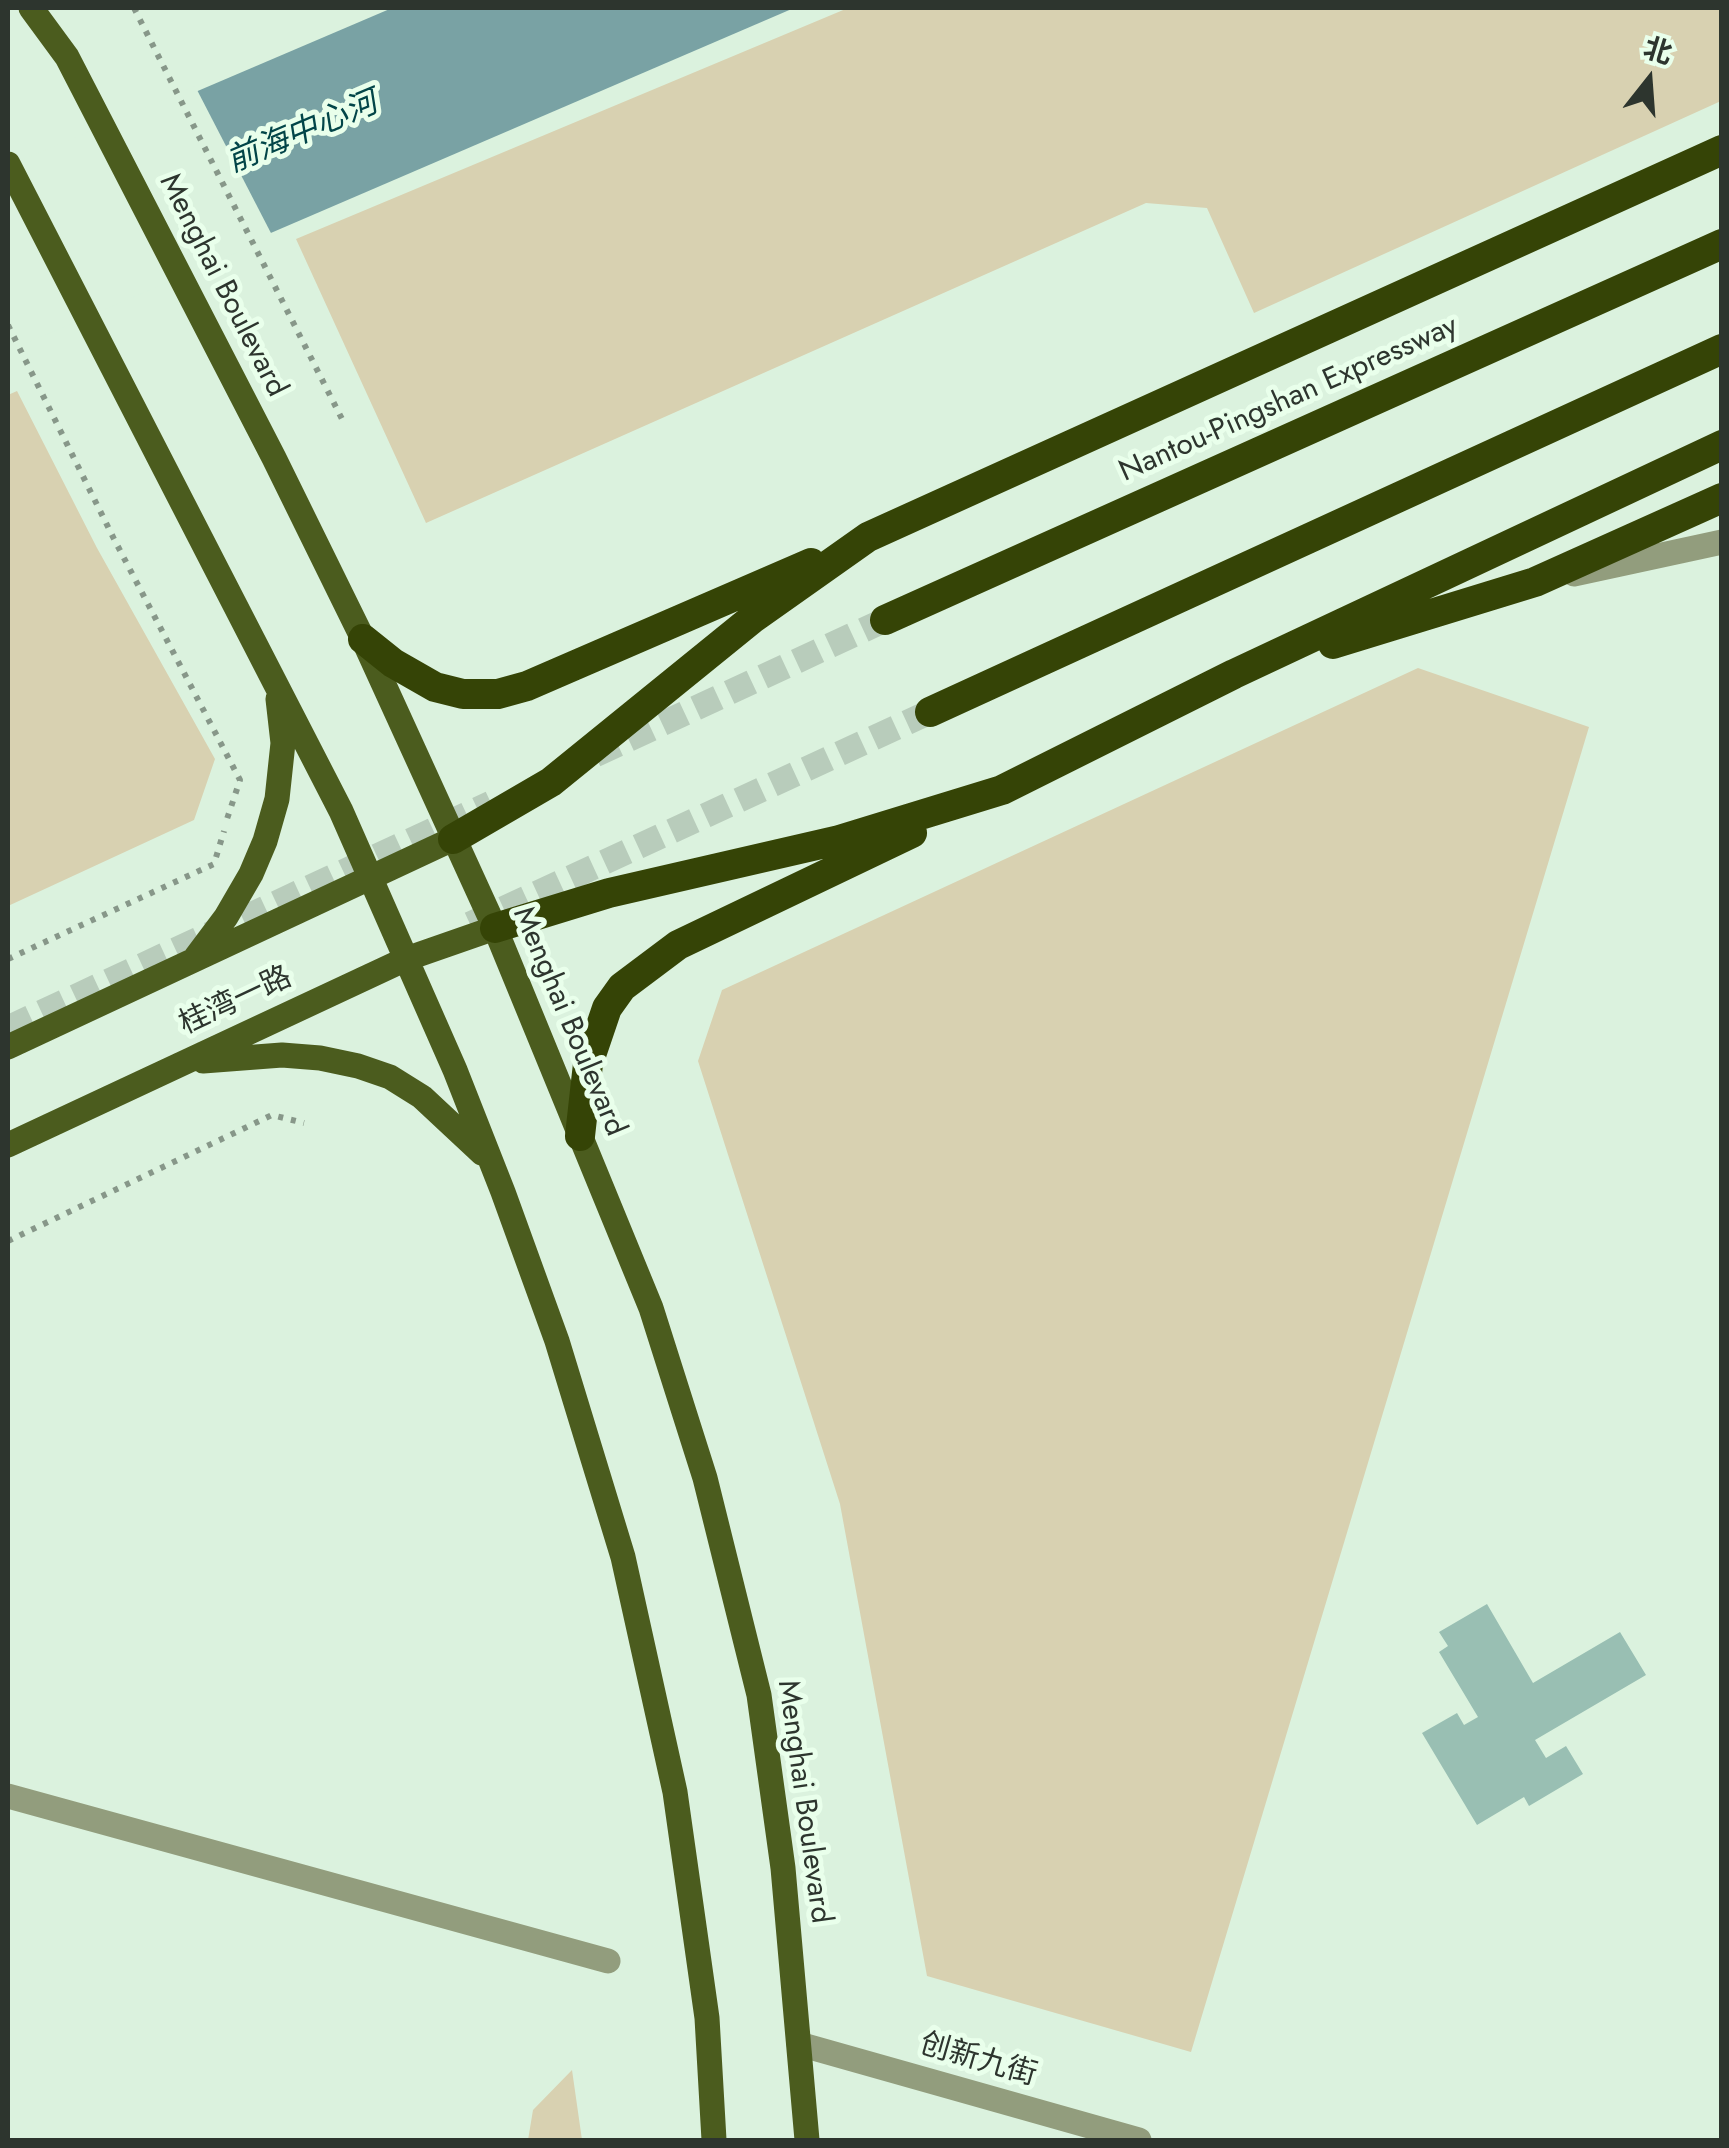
<!DOCTYPE html>
<html>
<head>
<meta charset="utf-8">
<style>
  body { margin:0 }
  #map { position:relative; width:1729px; height:2148px; overflow:hidden; background:#dbf2de; font-family:Jost,"Noto Sans SC",sans-serif }
  canvas { display:block }
  .frame { position:absolute; inset:0; border:10px solid #2d352e; pointer-events:none }
  .north { position:absolute; left:1599px; top:30px; width:100px; height:100px; -webkit-text-stroke:8px #e9ffeb; paint-order:stroke; rotate:17deg; font-size:28px; font-weight:700; line-height:40px; text-align:center; color:#2d352e }
  .north::after { content:''; display:block; margin:auto; width:35px; height:45px; background:#2d352e; clip-path:polygon(50% 0,100% 100%,50% 72%,0 100%) }
</style>
</head>
<body>
<div id="map">
<canvas width="1729" height="2148"></canvas>
<div class="frame"></div>
<div class="north">北</div>
</div>
<script>
const ctx = document.querySelector('canvas').getContext('2d');
ctx.lineJoin = 'round';
function fillPath(path, color) { ctx.fillStyle = color; ctx.fill(path, 'evenodd'); }
const toPath = rows => new Path2D(rows.map(r => 'M' + r).join(''));
function trace(path, color, width, dash) { ctx.strokeStyle = color; ctx.lineWidth = width; ctx.lineCap = dash ? 'butt' : 'round'; ctx.setLineDash(dash || []); ctx.stroke(path); }
function write(font, color, halo, rows, align = 'center') {
  ctx.font = font + ' Jost,"Noto Sans SC",sans-serif'; ctx.lineWidth = 10; ctx.setLineDash([]); ctx.textBaseline = 'middle'; ctx.strokeStyle = halo; ctx.fillStyle = color; for (const [text, x, y, turn = 0] of rows) {
    ctx.save(); ctx.translate(x, y); ctx.rotate((+turn || 0) * Math.PI / 180); ctx.textAlign = isNaN(turn) ? turn : align; if (halo) ctx.strokeText(text, 0, 0); ctx.fillText(text, 0, 0); ctx.restore();
  }
}
const green = toPath([
  [848,8,1721,8,1721,101,1254,313,1207,208,1146,203,426,523,296,239],
  [17,391,97,548,215,759,194,820,8,906,8,395],
  [1418,668,1589,727,1191,2052,927,1976,840,1504,698,1061,722,990],
  [572,2070,582,2140,528,2140,533,2110]
]);
const water = toPath([
  [392,8,794,8,8,346,8,172]
]);
const pier = toPath([
  [195,86,273,237,8,351,8,166]
]);
const building = toPath([
  [1487,1604,1533,1683,1620,1632,1646,1675,1535,1740,1546,1758,1566,1746,1583,1774,1529,1806,1524,1797,1477,1825,1422,1733,1457,1713,1464,1725,1478,1717,1439,1652,1448,1646,1439,1632]
]);
const majorTunnel = toPath([
  [595,755,885,620],
  [470,924,930,712],
  [8,1028,491,803]
]);
const path = toPath([
  [134,8,344,423],
  [8,325,114,539,240,780,227,819],
  [8,959,214,864,224,831],
  [8,1241,272,1115,304,1123]
]);
const minor = toPath([
  [1574,574,1722,542],
  [8,1796,608,1961],
  [799,2044,1139,2140]
]);
const major = toPath([
  [31,8,67,57,274,458,363,639,495,928,651,1308,705,1478,759,1695,783,1868,807,2140],
  [8,164,341,811,455,1070,503,1192,557,1341,623,1557,675,1792,707,2018,714,2140],
  [196,957,226,917,251,874,265,841,277,799,283,743,278,699],
  [8,1047,453,839],
  [203,1061,282,1055,320,1058,358,1066,390,1077,422,1097,482,1153],
  [8,1145,406,959,495,928]
]);
const highway = toPath([
  [885,620,1722,244],
  [363,639,393,663,435,687,463,694,498,694,527,686,811,563],
  [1333,644,1535,582,1722,498],
  [930,712,1722,349],
  [453,839,551,782,752,619,868,537,1722,150],
  [495,928,609,893,839,840,1002,790,1234,674,1722,445],
  [580,1136,588,1064,607,1008,622,987,678,945,912,833]
]);
const streetNames = [
  ["Menghai Boulevard",222,286,63],
  ["Nantou-Pingshan Expressway",1289,400,-24],
  ["桂湾一路",236,1002,-25],
  ["Menghai Boulevard",568,1022,67],
  ["Menghai Boulevard",803,1802,82],
  ["创新九街",978,2061,16]
];
const waterNames = [
  ["前海中心河",303,134,-23]
];
fillPath(green, '#d8d1b1');
fillPath(water, '#79a2a4');
fillPath(pier, '#dbf2de');
fillPath(building, '#99bfb3');
trace(majorTunnel, '#b8ccbb', 25, [25, 12]);
trace(path, '#879789', 6, [5, 8]);
trace(minor, '#929d7d', 25);
trace(major, '#4b5c1e', 25);
trace(highway, '#354406', 30);
write('30px', '#2d352e', '#e9ffeb', streetNames);
write('italic 32px', '#024548', '#e9ffeb', waterNames);
</script>
</body>
</html>
